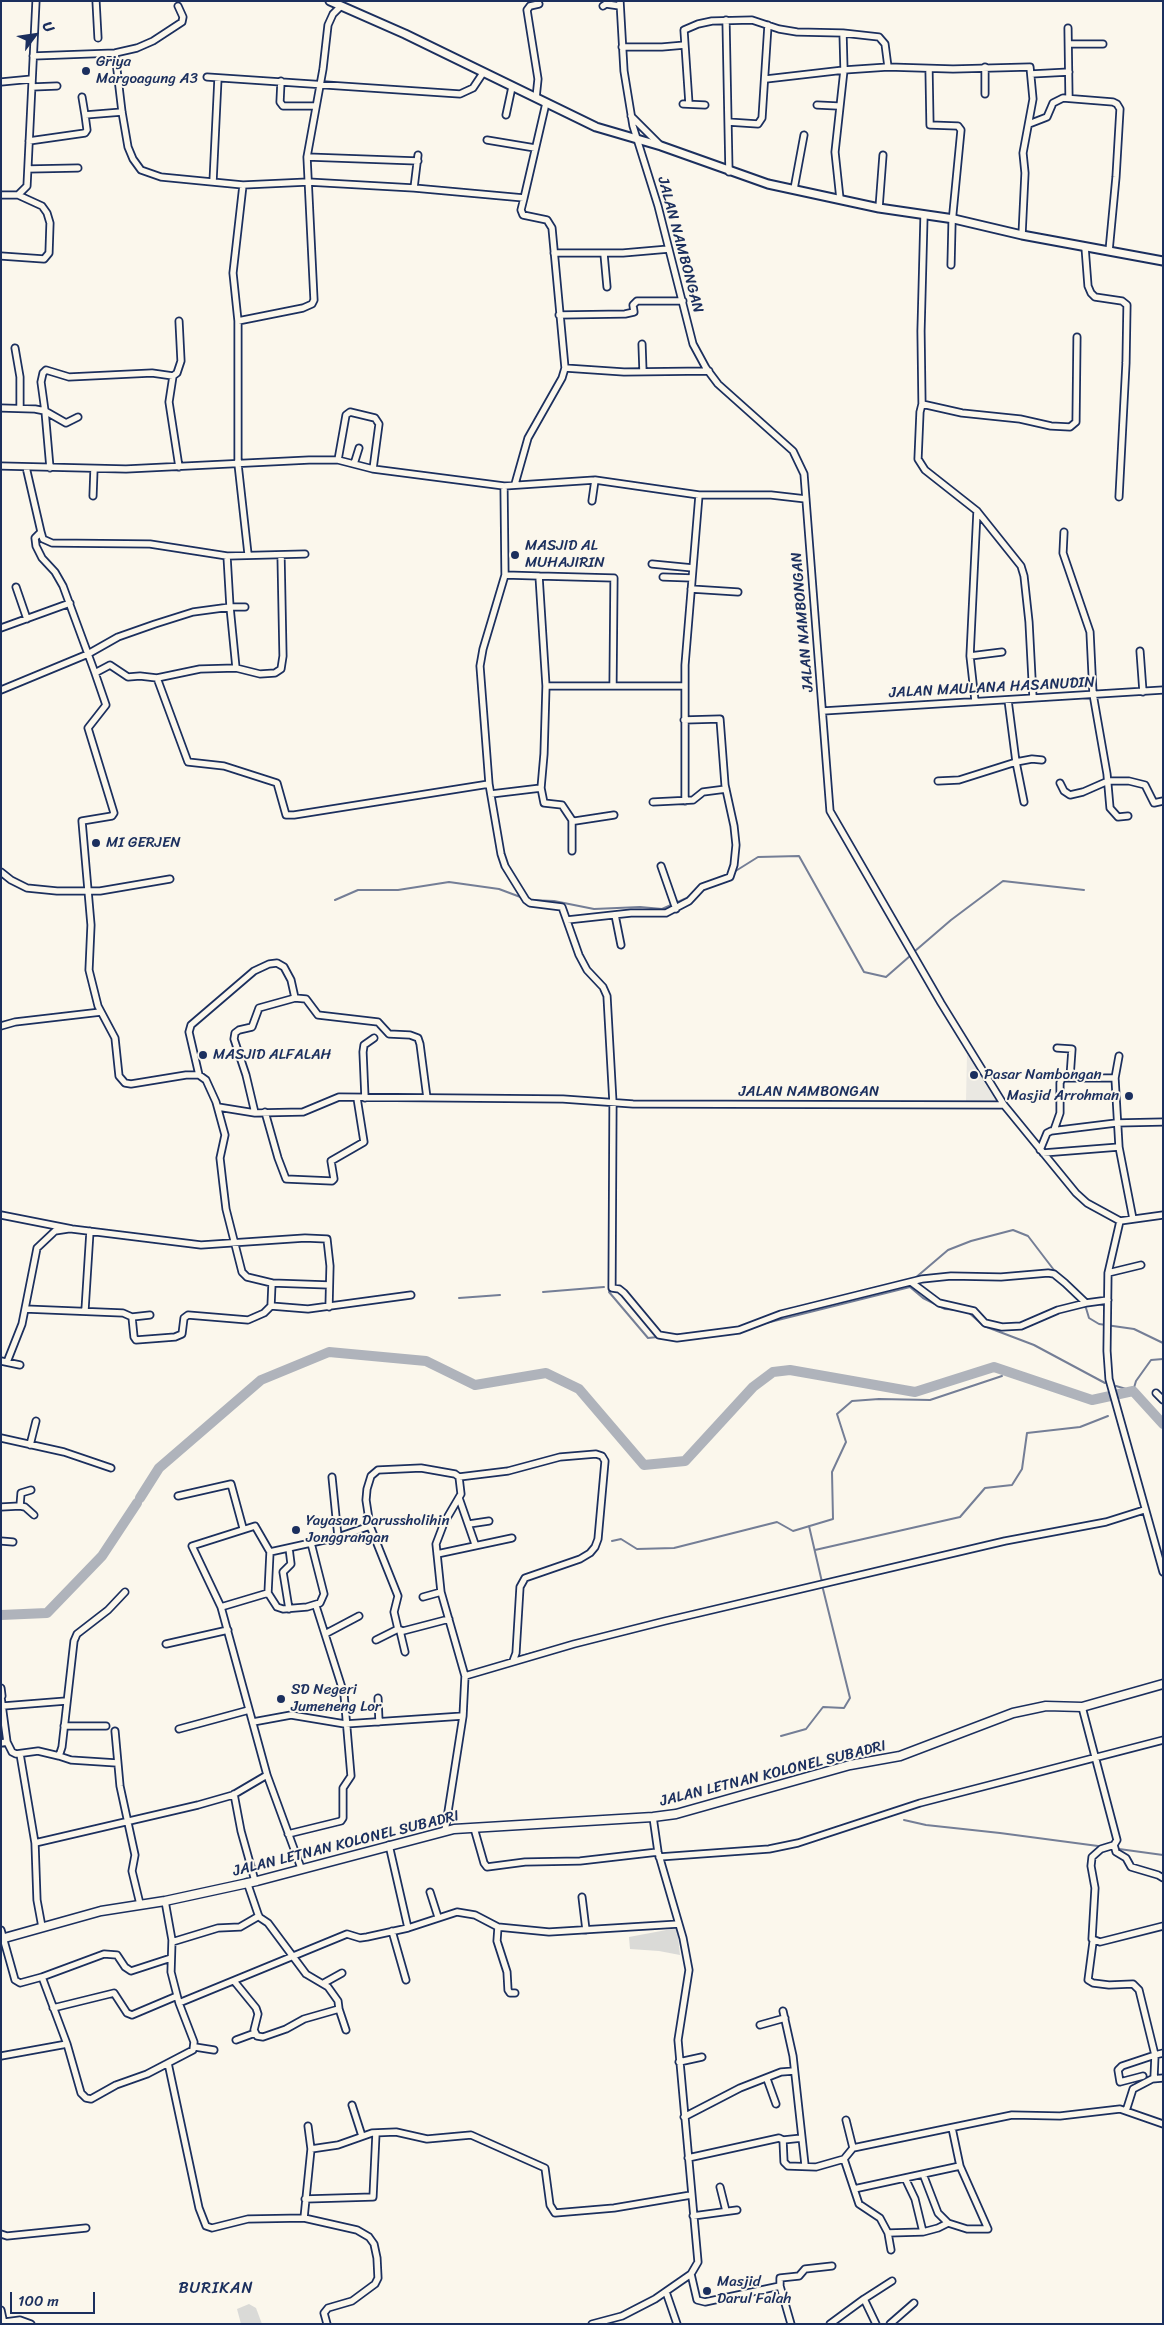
<!DOCTYPE html>
<html>
<head>
<meta charset="utf-8">
<style>
  body { margin:0 }
  #map { position:relative; width:1164px; height:2325px; overflow:hidden; background:#fbf7ec; font-family:Sriracha,sans-serif }
  canvas { display:block }
  .frame { position:absolute; inset:0; border:2px solid #1b2f5e; pointer-events:none }
  .north { position:absolute; left:10px; top:10px; width:50px; height:50px; -webkit-text-stroke:4px #fbf7ec; paint-order:stroke; rotate:59deg; font-size:14px; font-weight:700; line-height:20px; text-align:center; color:#1b2f5e }
  .north::after { content:''; display:block; margin:auto; width:18px; height:22px; background:#1b2f5e; clip-path:polygon(50% 0,100% 100%,50% 72%,0 100%) }
  .scale { position:absolute; left:10px; top:2292px; width:85px; height:22px; box-sizing:border-box; border:2px solid #1b2f5e; border-top:0; padding-left:6px; font-size:15px; line-height:18px; white-space:nowrap; color:#1b2f5e; -webkit-text-stroke:4px #fbf7ec; paint-order:stroke }
</style>
</head>
<body>
<div id="map">
<canvas width="1164" height="2325"></canvas>
<div class="frame"></div>
<div class="north">U</div>
<div class="scale">100 m</div>
</div>
<script>
const ctx = document.querySelector('canvas').getContext('2d');
ctx.lineJoin = 'round';
function fillPath(path, color) { ctx.fillStyle = color; ctx.fill(path, 'evenodd'); }
const toPath = rows => new Path2D(rows.map(r => 'M' + r).join(''));
function trace(path, color, width, dash) { ctx.strokeStyle = color; ctx.lineWidth = width; ctx.lineCap = dash ? 'butt' : 'round'; ctx.setLineDash(dash || []); ctx.stroke(path); }
function write(font, color, halo, rows, align = 'center') {
  ctx.font = font + ' Sriracha,sans-serif'; ctx.lineWidth = 4; ctx.setLineDash([]); ctx.textBaseline = 'middle'; ctx.strokeStyle = halo; ctx.fillStyle = color; for (const [text, x, y, turn = 0] of rows) {
    ctx.save(); ctx.translate(x, y); ctx.rotate((+turn || 0) * Math.PI / 180); ctx.textAlign = isNaN(turn) ? turn : align; if (halo) ctx.strokeText(text, 0, 0); ctx.fillText(text, 0, 0); ctx.restore();
  }
}
const built = toPath([
  [967,1054,994,1096,996,1100,992,1102,966,1101]
]);
const green = toPath([
  [677,1928,680,1955,659,1951,630,1949,629,1937],
  [249,2304,256,2308,262,2324,241,2324,237,2309]
]);
const stream = toPath([
  [734,872,758,857,799,856,864,972,886,977,910,956],
  [335,900,358,890,398,890,449,882,499,889,523,898],
  [529,900,554,901,594,909,640,907,662,909,689,897],
  [915,951,951,920,1003,881,1084,890],
  [914,1279,948,1250,971,1241,1013,1230,1028,1236,1057,1274],
  [543,1292,604,1287],
  [609,1292,648,1338,658,1337],
  [1073,1294,1086,1308,1089,1318,1099,1324,1134,1329,1163,1343],
  [459,1298,500,1295],
  [968,1312,984,1326,1034,1345,1105,1383],
  [762,1324,910,1287,923,1298,945,1309,959,1310],
  [675,1335,695,1333],
  [1116,1386,1133,1391,1136,1381,1151,1360,1163,1359],
  [809,1526,822,1582],
  [612,1541,621,1539,637,1549,674,1548,777,1522,793,1531,833,1519,832,1472,846,1442,837,1414,852,1401,879,1399,930,1400,1002,1376],
  [815,1550,960,1517,985,1488,1012,1485,1022,1469,1027,1433,1080,1427,1108,1416],
  [517,1657,540,1651],
  [781,1736,806,1729,823,1707,844,1708,850,1698,823,1589],
  [904,1820,926,1825,1000,1833,1098,1846],
  [1119,1849,1163,1855]
]);
const river = toPath([
  [140,1498,159,1468,261,1380,329,1352,426,1361,475,1385,546,1373,579,1389,644,1465,685,1461,753,1387,773,1372,790,1370,915,1392,994,1367,1092,1400,1133,1391,1163,1424],
  [1,1615,47,1613,102,1556,137,1503]
]);
const minor = toPath([
  [96,1,98,38],
  [620,1,624,71,633,126,658,206,693,344,706,368,718,384,793,451,804,474,830,811,941,1003,1004,1105,1076,1193,1087,1203,1120,1221],
  [603,6,606,4,620,6],
  [726,20,728,122],
  [1068,28,1069,98],
  [1069,44,1103,44],
  [685,45,689,104],
  [622,47,662,47,685,45,684,30,698,24,712,21,752,20,779,29,797,32,843,33,879,37,885,44,888,67],
  [115,53,122,112,128,147,133,159,141,170,161,177,243,185,308,182,414,188,524,198,546,103],
  [33,56,115,53,137,48,153,41,182,22,183,17,178,6],
  [985,67,985,94],
  [929,69,930,125,958,126,961,130,952,223,951,265],
  [1031,74,1069,72],
  [207,77,460,94,473,88,483,73],
  [766,79,844,70,843,33],
  [281,81,280,102,283,106,316,106],
  [1,82,32,79],
  [32,87,57,86],
  [82,97,85,115],
  [536,98,538,79,527,10,530,6,539,4],
  [683,104,705,105],
  [817,105,838,106],
  [506,115,512,87],
  [631,116,661,146],
  [1029,124,1047,117,1053,103,1063,98,1113,102,1117,104,1120,109,1116,177,1109,251],
  [487,140,535,148],
  [29,141,85,133,87,130,85,115,122,112],
  [307,157,418,161],
  [28,169,78,168],
  [729,172,728,122,758,124,762,118,768,25],
  [213,182,218,78],
  [414,188,418,155],
  [794,189,804,135],
  [1,195,18,195,27,186,36,1],
  [840,199,835,152,844,70,888,67,953,69,1030,67,1033,99,1023,153,1025,173,1022,235],
  [879,208,883,155],
  [924,216,921,331,922,404,920,412,918,459,925,470,977,511,1021,566,1024,576,1029,622,1033,698],
  [1085,247,1088,286,1091,293,1095,297,1122,301,1127,305,1126,363,1119,497],
  [554,253,623,253,669,249],
  [604,254,607,287],
  [1,256,44,259,49,253,50,223,47,213,42,206,18,195],
  [559,315,625,314,634,312,633,305,637,301,683,301],
  [238,321,233,273,243,185],
  [642,344,643,372],
  [15,348,20,377,20,408],
  [565,368,624,372,709,371],
  [173,376,177,373,181,361,179,321],
  [922,404,962,413,1020,419,1051,426,1070,427,1076,422,1077,337],
  [1,408,35,409,45,411,41,382,43,373,46,370,69,377,152,373,173,376,169,402,179,467],
  [338,460,346,415,350,412,375,418,379,424,373,469],
  [354,464,359,448],
  [1,466,126,469,309,460,338,460,373,469,504,486,595,480,699,495,771,495,806,499],
  [50,468,45,411,66,423,78,417],
  [515,484,528,438,562,378,565,368,552,228,547,220,523,215,521,210,524,198],
  [504,486,505,575,483,649,480,666,489,784,501,854,505,866,526,900,530,903,562,907,579,955,587,970,603,987,607,996,613,1103,612,1288,619,1289,624,1293,659,1335,677,1338,739,1330,781,1314,922,1279,951,1276,1001,1277,1048,1273,1054,1274,1065,1283,1086,1303,1108,1300],
  [93,496,94,469],
  [592,501,595,480],
  [41,532,43,539,52,543,150,544,227,556,305,554],
  [1064,532,1063,553,1090,632,1093,694,1107,774,1110,808,1118,817,1128,816],
  [248,554,238,464,238,321,303,308,312,304,314,300,307,157,323,69,328,25,333,14,341,6],
  [227,556,230,607,245,607],
  [652,564,693,568],
  [539,576,614,578,613,685],
  [663,577,692,578],
  [16,587,27,619],
  [691,589,738,592],
  [1,628,70,603],
  [1140,651,1143,692],
  [970,656,1002,652],
  [236,668,260,674,275,673,281,669,283,656,281,555],
  [157,678,188,762,224,766,277,783,286,815,294,815,489,784],
  [546,686,684,686],
  [1,690,88,654,95,673],
  [975,701,970,656,977,511],
  [823,711,1163,690],
  [938,781,959,780,1016,762,1008,700],
  [1060,783,1064,791,1070,795,1083,792,1108,781,1129,781,1145,785,1154,803,1163,801],
  [541,788,544,803,562,805,572,820,575,821,614,815],
  [491,794,541,788,544,754,546,686,539,576,505,575],
  [685,801,685,665,699,495],
  [653,802,693,800,703,792,726,789],
  [1024,802,1016,762,1032,759,1042,760],
  [572,820,572,851],
  [661,866,676,909],
  [1,872,11,880,27,888,57,891,100,891,170,879],
  [615,915,621,945],
  [567,920,631,913,666,913,689,901,702,887,730,877,734,865,736,845,734,826,725,785,720,719,684,720],
  [1,1026,15,1022,101,1012],
  [1057,1048,1072,1049,1070,1077],
  [199,1075,189,1032,191,1025,254,971,269,964,277,963,284,967,291,980,295,998,306,999,318,1015,378,1022,389,1034,410,1035,418,1038,420,1044,427,1098],
  [365,1098,363,1052,364,1045,374,1038],
  [218,1107,255,1113,303,1112,339,1097,563,1099,633,1104,1004,1105],
  [265,1112,278,1158,286,1179,332,1181,334,1179,331,1161,364,1142,357,1098],
  [255,1113,246,1075,234,1039,235,1033,239,1030,252,1027,259,1008,295,998],
  [1054,1130,1060,1113,1060,1083,1062,1078,1115,1078],
  [1119,1147,1133,1219],
  [1040,1150,1047,1133,1051,1131,1116,1123,1163,1122],
  [1043,1153,1119,1147,1115,1078,1119,1056],
  [1,1215,72,1229,201,1245,305,1238,327,1239,330,1266,329,1307],
  [1120,1221,1108,1273,1107,1351,1109,1379,1163,1572],
  [1120,1221,1163,1215],
  [1108,1273,1141,1265],
  [911,1282,939,1303,974,1311,985,1323,1002,1327,1021,1326,1058,1310,1086,1303],
  [272,1283,329,1285],
  [271,1306,308,1309,411,1295],
  [25,1309,123,1313,132,1317,134,1337,136,1340,175,1337,182,1334,184,1318,188,1315,248,1320,264,1313,271,1306,272,1283,247,1277,242,1272,226,1209,223,1184,220,1158,225,1135,216,1102,206,1080,199,1075,186,1075,131,1084,125,1083,119,1076,115,1038,98,1006,89,970,91,925,82,821,112,816,114,813,88,728,106,705,95,673,110,665,128,677,140,676,157,678,200,669,236,668,230,607,193,612,155,624,118,637,88,654,63,586,55,572,42,558,36,546,35,538,41,532,26,467],
  [85,1310,90,1231],
  [132,1317,150,1315],
  [1,1361,20,1365],
  [7,1362,22,1324,37,1248,55,1231,68,1229],
  [1156,1393,1163,1400],
  [1,1438,64,1452,111,1468],
  [30,1445,36,1421],
  [332,1477,338,1537],
  [178,1496,231,1484,243,1528],
  [459,1498,475,1544],
  [20,1506,25,1507,34,1515],
  [1,1507,20,1506,21,1493,31,1490],
  [469,1524,489,1521],
  [370,1526,366,1500,367,1489,371,1476,378,1470,421,1468,455,1474,459,1477,508,1471,560,1457,596,1454,602,1456,605,1461,598,1539,595,1547,590,1553,580,1559,525,1578,520,1587,516,1653,513,1661],
  [1,1541,13,1542],
  [289,1548,291,1564,283,1572,289,1609],
  [270,1552,255,1526,192,1546,221,1607,267,1775,301,1868],
  [437,1554,512,1538],
  [268,1593,277,1607,283,1609,307,1607,320,1603,324,1594,311,1543],
  [423,1597,441,1592],
  [221,1607,268,1593,270,1552,338,1537,370,1526,398,1596,394,1612,398,1629,403,1631,449,1619],
  [400,1631,405,1652],
  [325,1634,359,1616],
  [376,1640,398,1629],
  [166,1644,228,1630],
  [465,1676,574,1644,665,1621,1005,1541,1106,1522,1144,1510],
  [1,1688,2,1696],
  [1,1697,7,1742],
  [378,1698,379,1722],
  [3,1706,66,1701],
  [1082,1707,1117,1840,1114,1845,1101,1849,1092,1857,1091,1866,1095,1888,1092,1939,1100,1942,1163,1926],
  [253,1722,291,1715,345,1724,463,1716],
  [64,1726,106,1726],
  [179,1729,249,1710],
  [115,1731,120,1786,135,1855,132,1871,140,1904],
  [1,1743,7,1742,12,1752,16,1754,38,1751,59,1756,62,1747,74,1641,77,1634,108,1610,125,1592],
  [20,1754,35,1843],
  [59,1756,71,1760,117,1763],
  [234,1794,241,1831,255,1881],
  [474,1828,484,1863,487,1867,525,1862,580,1861,658,1852],
  [445,1831,463,1716,465,1676,441,1592,436,1544,444,1523,461,1494,459,1477],
  [288,1834,341,1821,343,1818,343,1788,351,1776,344,1694,316,1606],
  [389,1845,408,1928],
  [1114,1845,1116,1852,1126,1858,1131,1867,1158,1875,1163,1878],
  [659,1857,769,1849,798,1843,920,1803,1163,1740],
  [430,1892,438,1917],
  [582,1897,586,1930],
  [165,1901,172,1940,171,1972,179,2003,347,1934,360,1938,367,1937,408,1928,457,1912,475,1915,498,1927,549,1932,679,1924],
  [42,1927,37,1900,35,1843,198,1805,233,1795,267,1775],
  [498,1927,497,1941,507,1972,508,1990,510,1993,515,1993],
  [1,1930,15,1980,20,1983,42,1977,67,2044,81,2093,86,2098,91,2099,116,2085,147,2074,193,2050,194,2042,179,2003],
  [392,1931,406,1980],
  [172,1942,218,1928,240,1927,259,1916],
  [1093,1942,1088,1980,1093,1983,1109,1985,1133,1984,1139,1990,1155,2055,1122,2066,1118,2070,1120,2082,1143,2076],
  [42,1977,104,1954,117,1955,125,1967,131,1971,171,1958],
  [234,1981,256,2008,258,2014,254,2030,257,2036,263,2037,286,2029,304,2019,339,2009,338,2001,328,1987,306,1974,268,1923,259,1917,247,1882],
  [324,1983,342,1973],
  [53,2008,114,1993,127,2013,132,2015,177,1996],
  [339,2009,346,2030],
  [783,2011,793,2056,805,2165],
  [760,2025,785,2018],
  [236,2040,255,2033],
  [195,2047,214,2050],
  [1,2056,67,2044],
  [679,2062,702,2057],
  [168,2063,199,2208,206,2226,212,2228,248,2219,304,2218],
  [767,2079,776,2104],
  [1152,2079,1163,2078],
  [352,2105,362,2136],
  [1126,2111,1133,2089,1154,2078,1155,2055,1163,2053],
  [684,2117,740,2088,781,2072,794,2071],
  [846,2120,853,2148],
  [308,2126,311,2149],
  [783,2140,802,2138],
  [688,2158,779,2138,783,2140,784,2162,788,2166,816,2167,844,2159,853,2148,1012,2115,1060,2116,1120,2109,1163,2124],
  [844,2159,859,2204,880,2218,888,2233,923,2232,938,2228,948,2223,938,2213,923,2174,960,2166,952,2128],
  [905,2178,915,2199,923,2232],
  [720,2187,726,2211],
  [854,2189,923,2174],
  [305,2199,373,2197,376,2133],
  [693,2216,737,2210],
  [948,2223,967,2229,988,2229,960,2166],
  [888,2233,891,2250],
  [1,2234,7,2236,86,2228],
  [691,2274,697,2300,705,2302,780,2286,780,2278,799,2276,805,2269,832,2266],
  [780,2286,791,2324],
  [666,2292,677,2324],
  [864,2299,892,2281],
  [1,2310,4,2324],
  [5,2322,20,2320,31,2324],
  [327,2324,324,2313,328,2308,352,2301,375,2284,378,2278,377,2258,374,2244,369,2237,357,2230,304,2218,311,2149,338,2145,372,2133,396,2132,427,2139,471,2135,545,2168,550,2205,555,2213,614,2208,691,2195],
  [592,2324,622,2316,655,2299,691,2274,698,2262,678,2040,689,1970,683,1938,658,1852,653,1817],
  [830,2324,864,2299,876,2324],
  [890,2324,914,2303]
]);
const tertiary = toPath([
  [330,1,405,34,596,127,661,146,768,184,879,208,954,219,1022,235,1163,261]
]);
const secondary = toPath([
  [1,1939,101,1911,165,1901,257,1881,454,1829,653,1817,676,1814,850,1765,900,1756,1013,1713,1046,1706,1082,1707,1163,1684]
]);
const markers = [
  [86,71,5,"#1b2f5e"],
  [515,555,5,"#1b2f5e"],
  [96,843,5,"#1b2f5e"],
  [203,1055,5,"#1b2f5e"],
  [974,1075,5,"#1b2f5e"],
  [1129,1096,5,"#1b2f5e"],
  [296,1530,5,"#1b2f5e"],
  [281,1699,5,"#1b2f5e"],
  [707,2291,5,"#1b2f5e"]
];
const poiNames = [
  ["Griya",96,62],
  ["Margoagung A3",96,79],
  ["MASJID AL",525,546],
  ["MUHAJIRIN",525,563],
  ["MI GERJEN",106,843],
  ["MASJID ALFALAH",213,1055],
  ["Pasar Nambongan",984,1075],
  ["Masjid Arrohman",1119,1096,"right"],
  ["Yayasan Darussholihin",306,1521],
  ["Jonggrangan",306,1538],
  ["SD Negeri",291,1690],
  ["Jumeneng Lor",291,1707],
  ["Masjid",717,2282],
  ["Darul Falah",717,2299]
];
const streetNames = [
  ["JALAN NAMBONGAN",680,245,75],
  ["JALAN NAMBONGAN",803,622,-95],
  ["JALAN MAULANA HASANUDIN",992,688,-3],
  ["JALAN NAMBONGAN",809,1092],
  ["JALAN LETNAN KOLONEL SUBADRI",773,1774,-14],
  ["JALAN LETNAN KOLONEL SUBADRI",346,1844,-14]
];
const neighbourhoodNames = [
  ["BURIKAN",216,2289]
];
fillPath(built, '#eae8e2');
fillPath(green, '#dadad7');
trace(stream, '#747e96', 2);
trace(river, '#afb3bb', 10);
trace(minor, '#1b2f5e', 9);
trace(tertiary, '#1b2f5e', 11);
trace(secondary, '#1b2f5e', 11);
trace(minor, '#fbf7ec', 5.5);
trace(tertiary, '#fbf7ec', 7);
trace(secondary, '#fbf7ec', 8);
for (const [x, y, r, color] of markers) { const dot = new Path2D(); dot.arc(x, y, r, 0, 2 * Math.PI); ctx.fillStyle = color; ctx.fill(dot); trace(dot, '#fbf7ec', 2); }
write('15px', '#1b2f5e', '#fbf7ec', poiNames, 'left');
write('15px', '#1b2f5e', '#fbf7ec', streetNames);
ctx.letterSpacing = '1px';
write('16px', '#1b2f5e', '#fbf7ec', neighbourhoodNames);
ctx.letterSpacing = '0px';
</script>
</body>
</html>
